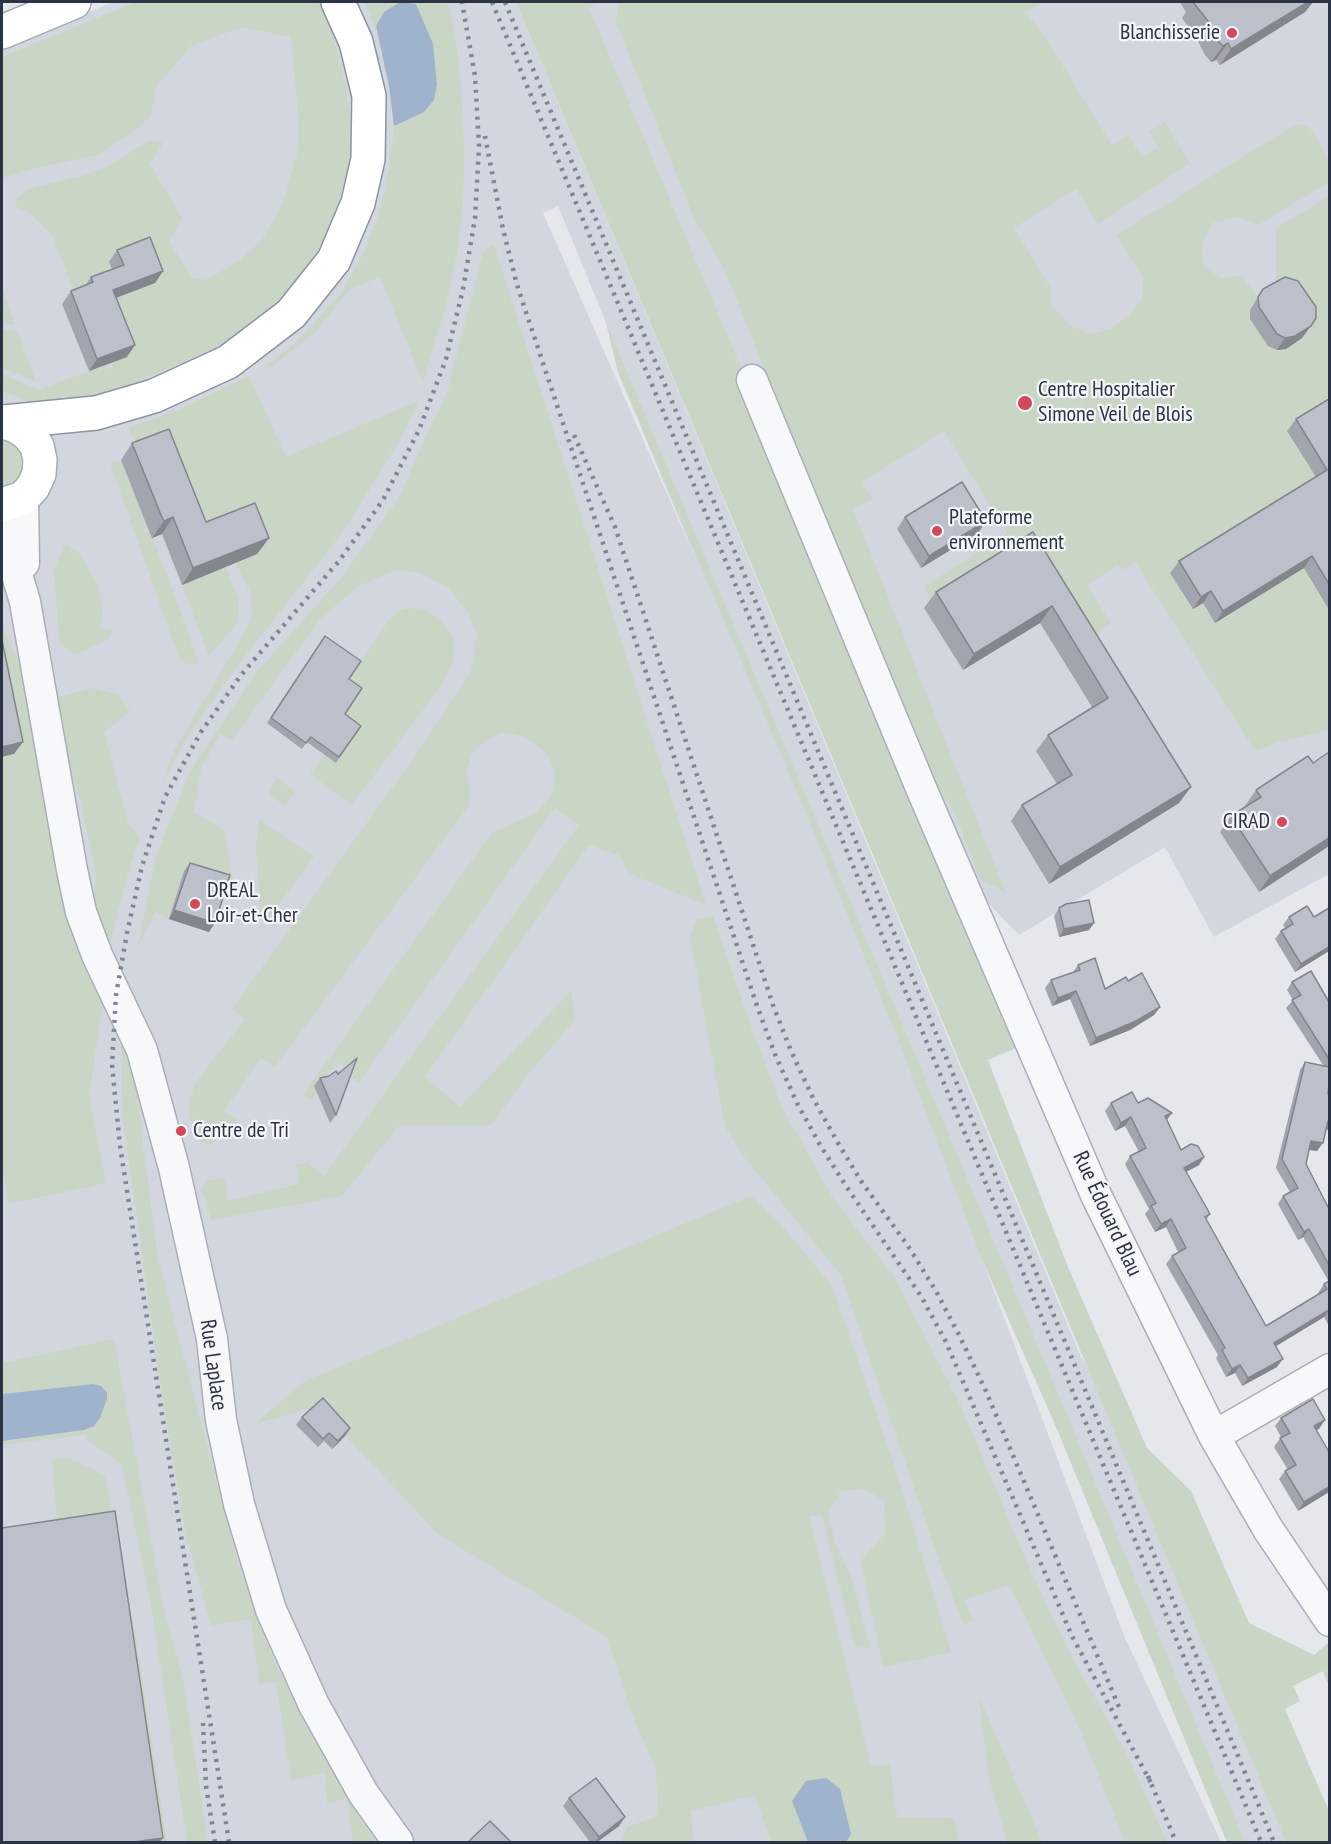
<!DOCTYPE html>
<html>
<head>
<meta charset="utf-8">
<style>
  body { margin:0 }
  #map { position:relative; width:1331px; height:1844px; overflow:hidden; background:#e4e7ec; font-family:"PT Sans Narrow",sans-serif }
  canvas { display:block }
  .frame { position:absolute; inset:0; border:3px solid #2b3445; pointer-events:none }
</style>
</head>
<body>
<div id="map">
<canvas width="1331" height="1844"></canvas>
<div class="frame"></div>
</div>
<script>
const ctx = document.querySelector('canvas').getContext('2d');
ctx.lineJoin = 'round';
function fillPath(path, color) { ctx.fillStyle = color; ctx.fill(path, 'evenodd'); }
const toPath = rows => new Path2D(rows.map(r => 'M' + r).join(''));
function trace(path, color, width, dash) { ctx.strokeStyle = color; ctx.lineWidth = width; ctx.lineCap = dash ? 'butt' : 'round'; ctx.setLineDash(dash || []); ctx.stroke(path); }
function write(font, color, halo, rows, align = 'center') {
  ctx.font = font + ' "PT Sans Narrow",sans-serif'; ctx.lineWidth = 4.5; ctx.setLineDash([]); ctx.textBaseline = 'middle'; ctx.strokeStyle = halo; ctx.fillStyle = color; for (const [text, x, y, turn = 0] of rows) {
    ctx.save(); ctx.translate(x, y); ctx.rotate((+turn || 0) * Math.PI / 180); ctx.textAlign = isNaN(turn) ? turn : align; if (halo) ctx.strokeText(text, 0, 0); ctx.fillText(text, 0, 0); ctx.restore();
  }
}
const built = toPath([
  [113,2,516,2,1081,1357,1147,1448,1326,1842,1227,1842,1057,1429,983,1262,1125,1638,1221,1842,2,1842,2,49],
  [558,206,606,322,618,372,697,562,543,213],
  [548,2,1329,2,1329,874,1214,937,1165,847,1019,935,894,805]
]);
const green = toPath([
  [136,2,319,2,333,36,345,81,352,127,348,167,337,210,320,247,299,277,275,304,249,326,217,347,128,386,126,396,53,410,36,407,18,397,2,391,2,374,39,390,105,365,107,369,113,368,112,363,126,357,99,289,117,282,122,296,155,283,141,249,109,262,115,277,82,289,85,295,76,298,53,236,31,214,17,207,15,204,18,198,28,189,85,175,109,166,150,140,163,143,150,164,182,218,169,242,193,278,207,280,241,259,261,241,277,215,287,190,298,150,298,114,291,37,242,27,191,46,156,87,151,115,136,130,98,155,31,169,2,178,2,57],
  [365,2,448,2,455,34,463,107,464,162,463,206,457,254,446,304,423,382,380,277,350,289,315,333,272,366,263,368,290,348,340,295,363,254,379,214,389,170,394,126,389,86,377,33],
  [516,2,596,2,589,8,742,370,971,942,1016,1048,988,1060,1068,1267,1147,1448,1191,1491,1249,1623,1314,1655,1328,1643,1329,1646,1329,1686,1323,1671,1293,1686,1300,1701,1285,1709,1329,1811,1329,1842,1286,1842],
  [620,2,1042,2,1025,12,1042,32,1112,145,1128,135,1142,157,1158,147,1149,132,1165,122,1190,163,1098,224,1076,189,1014,228,1052,290,1049,303,1071,326,1090,334,1111,329,1129,315,1143,298,1143,277,1116,235,1293,126,1301,124,1310,128,1329,160,1329,182,1258,225,1238,217,1214,222,1202,242,1203,266,1221,278,1242,276,1259,298,1250,310,1250,319,1268,346,1276,289,1276,228,1329,196,1329,405,1319,482,1203,603,1215,622,1329,552,1329,583,1318,590,1329,610,1329,730,1278,742,1255,751,1135,562,1122,570,1118,564,1087,586,1111,623,1089,639,1030,543,931,604,925,586,1007,533,944,431,862,482,873,499,853,509,1006,893,979,878,956,814,932,780,810,497,761,360,725,271,693,216,616,22,618,4],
  [494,245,706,905,630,874,619,855,589,845,425,1077,460,1107,571,991,575,1020,530,1072,491,1125,399,1126,342,1196,211,1220,204,1195,200,1189,208,1180,225,1178,228,1201,299,1184,295,1165,308,1163,324,1176,579,825,555,808,358,1083,340,1062,314,1086,317,1093,311,1100,303,1094,492,833,536,813,552,794,555,775,550,759,541,748,524,737,504,732,485,741,472,753,466,772,471,792,468,807,275,1067,261,1058,224,1111,237,1120,211,1145,197,1139,188,1108,195,1083,245,1019,232,1009,410,763,471,672,477,635,469,614,449,588,417,572,395,570,357,587,321,618,232,740,220,734,201,768,194,812,224,830,234,886,184,871,169,919,155,912,137,950,156,856,191,770,255,674,341,578,398,499,448,389,483,251],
  [2,288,15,325,2,323],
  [606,322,1078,1441,1245,1842,1227,1842,1057,1429,977,1247,899,1042,810,823,618,372],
  [2,329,18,332,36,382,2,368],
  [249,376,286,457,418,401,403,435,343,532,232,673,185,741,161,786,175,749,246,630,252,613,251,594,236,563,257,554,186,542,128,427,171,413],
  [2,427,17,433,28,477,2,497],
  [121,460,147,527,143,529,145,533,150,531,185,623,198,664,187,664,179,658,110,463],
  [66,544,80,554,96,581,103,610,100,629,113,630,107,640,75,655,59,642,54,569],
  [226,567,238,598,239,613,235,626,209,656,182,585],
  [418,608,428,611,441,621,452,635,455,648,452,664,441,686,352,805,310,774,325,755,336,763,345,685,391,617,403,609],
  [2,627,20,665,72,925,85,966,103,1002,89,1096,106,1183,9,1204,2,1164,2,758,14,755,2,694],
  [92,688,119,695,130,712,104,732,129,825,140,837,130,867,109,946,92,903,96,876,82,806,52,699],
  [277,777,295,792,285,807,269,793],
  [259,819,314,857,270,917,260,913,256,847],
  [713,916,752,1029,782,1107,833,1198,895,1278,960,1404,1021,1549,1069,1652,1127,1754,1167,1842,1125,1842,1082,1734,1010,1585,964,1600,973,1620,964,1626,943,1572,841,1275,744,1157,725,1127,690,937,697,919],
  [121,1029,131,1052,158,1259,239,1567,277,1668,328,1764,375,1842,353,1842,347,1798,327,1804,325,1773,291,1780,276,1681,259,1684,251,1619,211,1626,186,1534,160,1384,122,1111],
  [751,1196,780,1223,832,1286,892,1458,951,1652,883,1667,861,1561,885,1533,884,1501,865,1489,841,1491,828,1513,835,1543,851,1577,870,1648,855,1647,822,1515,809,1517,871,1766,890,1765,897,1817,954,1818,959,1842,771,1842,755,1795,691,1811,693,1842,621,1842,627,1827,658,1816,656,1770,632,1714,607,1637,438,1534,317,1406,255,1424,305,1381],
  [114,1339,163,1605,183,1679,208,1842,187,1842,151,1605,122,1465,86,1439,87,1434,2,1445,2,1441,84,1430,94,1426,93,1384,2,1394,2,1363],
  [66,1458,81,1463,105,1476,136,1640,167,1842,149,1842,58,1534,52,1460],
  [979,1696,1042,1842,1007,1842,988,1774]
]);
const water = toPath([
  [400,2,416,4,433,44,437,85,434,100,424,112,394,126,389,86,376,26,384,12],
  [93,1384,101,1386,107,1392,107,1399,100,1418,94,1426,84,1430,2,1441,2,1394],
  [826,1778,840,1789,851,1834,846,1842,808,1842,792,1801,806,1781]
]);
const minor = toPath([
  [752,380,921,788,1096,1195,1214,1436,1268,1529,1330,1621],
  [23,498,24,563],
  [2,529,5,534,25,602,72,870,81,912,97,955,142,1050,174,1168,212,1339,221,1420,239,1504,271,1610,314,1705,363,1793,398,1842],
  [1214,1436,1330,1369]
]);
const major = toPath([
  [2,32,74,2],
  [2,422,16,426,28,434,37,446,40,460,39,474,33,487,23,498,2,505]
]);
const highway = toPath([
  [4,422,96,413,154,396,228,362,291,314,334,260,358,203,368,159,369,96,356,42,338,2]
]);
const rail = toPath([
  [492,2,1261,1842],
  [505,2,1274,1842],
  [485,136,503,229,517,285,757,1006,776,1057,798,1105,820,1145,846,1186,921,1296,946,1342,1072,1636,1151,1783],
  [574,435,615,527,773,1005,791,1051,813,1098,838,1143,861,1181,908,1246,936,1291,959,1335,985,1389,1119,1707],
  [203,1723,206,1786,215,1842],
  [1148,1776,1176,1842],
  [229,1842,120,1146,112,1065,116,995,127,933,142,866,165,797,201,732,241,675,339,561,383,500,419,430,446,359,463,289,475,218,479,146,475,76,462,2]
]);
const wall = toPath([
  [1180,2,1313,2,1305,12,1220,65,1216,60,1211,62,1205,55,1196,37,1182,18,1186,12],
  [117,250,163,271,155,283,116,298,127,357,89,371,62,304,71,291,85,286,91,277,112,269,109,262],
  [1263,289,1302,338,1286,349,1277,350,1268,346,1250,319,1250,310],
  [1329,399,1329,610,1304,568,1215,623,1203,603,1193,609,1170,573,1179,561,1316,477,1287,431,1296,419],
  [132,443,206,522,269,538,257,554,182,585,162,534,152,538,149,531,121,460],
  [905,517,986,521,978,533,921,568,897,529],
  [1033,532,1179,803,1049,884,1011,821,1022,805,1057,784,1036,751,1048,735,1092,707,1040,623,963,670,924,608,936,592],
  [325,636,349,679,345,714,361,726,336,763,307,742,302,749,267,723],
  [1329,752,1329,846,1259,892,1220,832,1231,816,1246,806,1245,806,1256,790,1313,763],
  [190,863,209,932,169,919,184,871],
  [1059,908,1094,923,1089,930,1059,937,1054,916],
  [1289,917,1329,951,1295,972,1275,939,1281,931,1285,928,1283,925],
  [1078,965,1105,989,1128,981,1160,1007,1154,1015,1130,1030,1090,1046,1070,999,1052,1006,1045,988,1051,980,1073,972],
  [1292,982,1329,1002,1329,1085,1328,1094,1329,1094,1329,1130,1326,1129,1317,1151,1309,1150,1306,1164,1329,1209,1329,1326,1324,1317,1276,1346,1277,1367,1242,1386,1235,1373,1226,1377,1216,1358,1218,1355,1166,1264,1172,1256,1178,1252,1166,1227,1155,1232,1145,1214,1149,1209,1125,1164,1130,1156,1139,1152,1125,1126,1115,1131,1105,1111,1111,1103,1138,1103,1167,1120,1181,1150,1204,1157,1199,1165,1186,1172,1210,1214,1206,1220,1266,1326,1319,1294,1318,1293,1324,1284,1329,1282,1303,1237,1298,1240,1278,1204,1283,1196,1290,1192,1276,1168,1300,1070,1305,1062,1323,1065,1286,1008,1293,1000,1287,990],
  [320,1078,336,1115,330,1123,314,1086],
  [302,1417,345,1436,332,1449,324,1441,318,1447,296,1425],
  [1281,1418,1319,1429,1316,1430,1329,1452,1329,1492,1298,1511,1279,1479,1285,1471,1288,1470,1274,1447,1281,1437,1275,1426],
  [569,1798,619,1826,597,1842,590,1842,563,1806]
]);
const shadedWall = toPath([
  [1308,2,1313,2,1305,12,1220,65,1231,49],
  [1228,43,1216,60,1211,62,1223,46],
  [163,271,155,283,105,302,113,290],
  [1311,326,1302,338,1286,349,1277,350,1285,338],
  [135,345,127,357,89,371,97,359],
  [173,517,162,534,152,538,164,521],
  [986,521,978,533,921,568,929,556],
  [269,538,257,554,182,585,193,568],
  [1312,556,1304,568,1215,623,1223,611],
  [1211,591,1203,603,1193,609,1201,597],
  [1052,606,1040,623,963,670,974,654],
  [23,742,14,754,2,757,2,747],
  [1191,787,1179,803,1049,884,1060,867],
  [1329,838,1329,846,1259,892,1270,876],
  [174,910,215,923,209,932,169,919],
  [1094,923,1089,930,1059,937,1064,929],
  [1329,947,1329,951,1295,972,1301,964],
  [1076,991,1070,999,1052,1006,1058,998],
  [1160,1007,1154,1015,1130,1030,1090,1046,1096,1038],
  [1172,1113,1166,1121,1165,1116],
  [1131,1117,1125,1126,1115,1131,1121,1123],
  [1328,1121,1329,1121,1329,1130,1322,1129],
  [1311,1141,1323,1143,1317,1151,1305,1149],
  [1204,1157,1199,1165,1178,1176,1184,1168],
  [1171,1219,1166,1227,1155,1232,1161,1224],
  [1309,1229,1303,1237,1298,1240,1304,1232],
  [1329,1310,1324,1317,1268,1351,1274,1343],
  [1283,1359,1277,1367,1242,1386,1248,1378],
  [1240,1365,1235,1373,1226,1377,1232,1369],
  [1325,1420,1319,1429,1308,1434,1314,1426],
  [350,1428,345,1436,332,1449,338,1441],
  [1329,1487,1329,1492,1298,1511,1304,1502],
  [625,1817,619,1826,597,1842,595,1842,599,1837],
  [163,1838,160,1842,134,1842]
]);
const building = toPath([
  [1193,2,1308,2,1231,49,1228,43,1223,46,1216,39,1208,21,1193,2],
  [150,237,163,271,113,290,135,345,97,359,71,291,93,282,91,277,124,265,117,250,150,237],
  [1285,277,1298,281,1316,307,1316,318,1311,326,1295,336,1285,338,1277,334,1259,307,1258,297,1263,289,1285,277],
  [1329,399,1329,584,1312,556,1223,611,1211,591,1201,597,1179,561,1327,470,1296,419,1329,399],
  [169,429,206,522,255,503,269,538,193,568,173,517,164,521,161,515,132,443,169,429],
  [962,482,986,521,929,556,905,517,962,482],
  [1033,532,1191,787,1060,867,1022,805,1072,775,1048,735,1108,698,1052,606,974,654,936,592,1033,532],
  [325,636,361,661,349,679,362,688,345,714,361,726,339,757,311,737,306,743,271,718,325,636],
  [2,640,23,742,2,747,2,640],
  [1329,752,1329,838,1270,876,1231,816,1261,797,1256,790,1308,756,1313,763,1329,752],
  [190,863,230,875,215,923,174,910,190,863],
  [1089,900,1094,923,1064,929,1059,908,1066,904,1089,900],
  [1307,906,1314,917,1329,908,1329,947,1301,964,1281,931,1293,924,1289,917,1307,906],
  [1095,958,1105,989,1126,977,1128,981,1142,973,1160,1007,1136,1021,1096,1038,1076,991,1058,998,1051,980,1080,970,1078,965,1095,958],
  [1311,971,1329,1002,1329,1059,1292,1000,1301,995,1292,982,1311,971],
  [357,1058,336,1115,320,1078,329,1076,336,1071,338,1074,357,1058],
  [1305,1062,1329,1067,1329,1085,1328,1094,1329,1094,1329,1121,1328,1121,1323,1143,1311,1141,1306,1164,1329,1209,1329,1265,1309,1229,1304,1232,1283,1196,1298,1188,1282,1159,1305,1062],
  [1132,1092,1138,1103,1148,1098,1172,1113,1165,1116,1181,1150,1191,1144,1198,1146,1204,1157,1184,1168,1210,1214,1205,1217,1266,1326,1327,1289,1324,1284,1329,1281,1329,1310,1274,1343,1283,1359,1248,1378,1240,1365,1232,1369,1222,1350,1225,1348,1172,1256,1186,1248,1171,1219,1161,1224,1151,1206,1156,1203,1130,1156,1146,1148,1131,1117,1121,1123,1111,1103,1132,1092],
  [323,1398,350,1428,338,1441,329,1433,323,1439,302,1417,323,1398],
  [1313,1399,1325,1420,1314,1426,1329,1452,1329,1487,1304,1502,1285,1471,1296,1465,1280,1438,1290,1433,1281,1418,1313,1399],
  [115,1511,163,1838,134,1842,2,1842,2,1528,115,1511],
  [596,1778,625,1817,599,1837,569,1798,596,1778],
  [490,1821,511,1842,468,1842,490,1821]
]);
const markers = [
  [1232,33,6,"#d1495b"],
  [1025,403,8,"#d1495b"],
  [937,531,6,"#d1495b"],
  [1282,822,6,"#d1495b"],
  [195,904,6,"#d1495b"],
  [181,1131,6,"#d1495b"]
];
const poiNames = [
  ["Blanchisserie",1220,33,"right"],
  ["Centre Hospitalier",1038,390],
  ["Simone Veil de Blois",1038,415],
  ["Plateforme",949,518],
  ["environnement",949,543],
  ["CIRAD",1270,822,"right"],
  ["DREAL",207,891],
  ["Loir-et-Cher",207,916],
  ["Centre de Tri",193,1131]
];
const streetNames = [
  ["Rue Édouard Blau",1107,1214,65],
  ["Rue Laplace",213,1365,82]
];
fillPath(built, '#d2d6de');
fillPath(green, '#c9d6c5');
fillPath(water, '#9fb4cc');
trace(minor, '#a9aeb7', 33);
trace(major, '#a3abb8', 36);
trace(highway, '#8b94a3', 36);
trace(minor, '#f7f8fa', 30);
trace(major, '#fff', 33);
trace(highway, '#fff', 33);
trace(rail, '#7d8696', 4.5, [3, 6]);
fillPath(wall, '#a1a5ae');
fillPath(shadedWall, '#83868d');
fillPath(building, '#bbc0ca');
trace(building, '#83868d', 1.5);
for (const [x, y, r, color] of markers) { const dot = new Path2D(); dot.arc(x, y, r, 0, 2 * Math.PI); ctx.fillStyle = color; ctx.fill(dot); trace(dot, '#f4f6f9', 2); }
write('22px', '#2b3445', '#f4f6f9', poiNames, 'left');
write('22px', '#2b3445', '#f4f6f9', streetNames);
</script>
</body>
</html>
